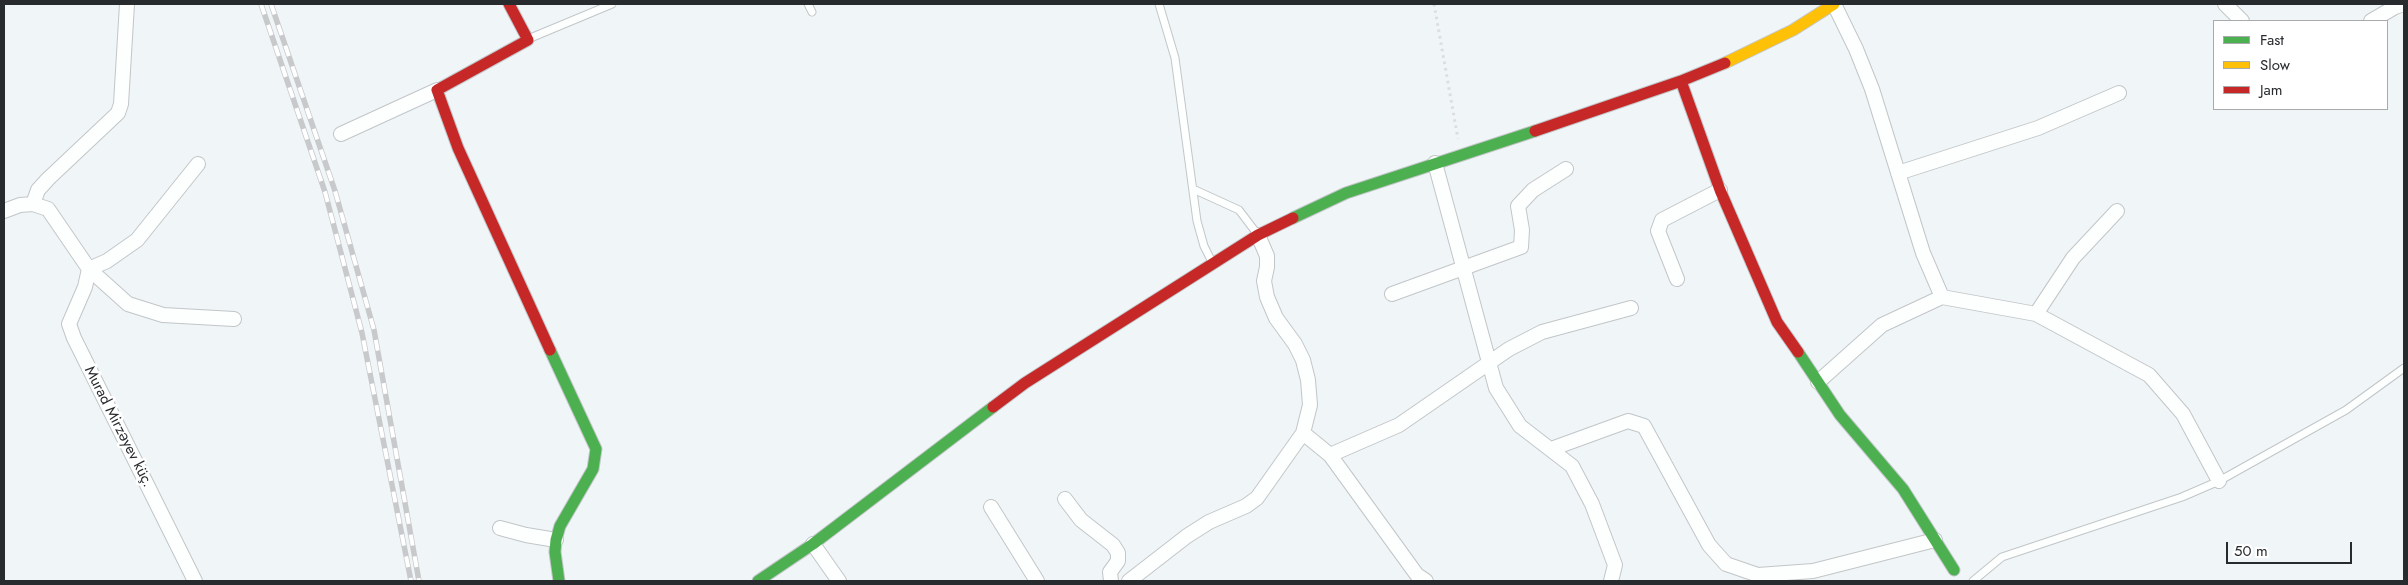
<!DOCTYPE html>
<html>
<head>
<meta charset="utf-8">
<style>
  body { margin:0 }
  #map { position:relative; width:2408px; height:585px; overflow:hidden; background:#f0f5f8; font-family:Jost,sans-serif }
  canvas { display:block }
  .frame { position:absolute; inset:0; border:5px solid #282b2e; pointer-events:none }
  .legend { position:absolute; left:2213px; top:20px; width:175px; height:90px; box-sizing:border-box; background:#fff; border:1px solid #a9aaab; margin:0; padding:6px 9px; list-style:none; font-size:15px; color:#282b2e }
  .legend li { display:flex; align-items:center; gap:10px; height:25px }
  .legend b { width:25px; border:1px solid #a9aaab }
  .scale { position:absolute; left:2226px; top:542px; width:126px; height:22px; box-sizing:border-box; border:2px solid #282b2e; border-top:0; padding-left:6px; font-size:15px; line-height:18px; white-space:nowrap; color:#282b2e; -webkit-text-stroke:4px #fff; paint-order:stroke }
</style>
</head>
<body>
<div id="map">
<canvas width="2408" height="585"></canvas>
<div class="frame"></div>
<ul class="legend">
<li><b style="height:6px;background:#4caf50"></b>Fast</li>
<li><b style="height:6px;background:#ffc107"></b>Slow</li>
<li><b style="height:6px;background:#c62828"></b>Jam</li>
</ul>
<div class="scale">50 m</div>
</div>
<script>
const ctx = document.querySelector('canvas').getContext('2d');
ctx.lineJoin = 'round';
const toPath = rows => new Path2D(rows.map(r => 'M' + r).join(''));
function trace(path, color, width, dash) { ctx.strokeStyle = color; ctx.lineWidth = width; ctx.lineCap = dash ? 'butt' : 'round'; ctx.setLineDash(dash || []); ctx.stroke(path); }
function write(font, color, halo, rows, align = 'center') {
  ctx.font = font + ' Jost,sans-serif'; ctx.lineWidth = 5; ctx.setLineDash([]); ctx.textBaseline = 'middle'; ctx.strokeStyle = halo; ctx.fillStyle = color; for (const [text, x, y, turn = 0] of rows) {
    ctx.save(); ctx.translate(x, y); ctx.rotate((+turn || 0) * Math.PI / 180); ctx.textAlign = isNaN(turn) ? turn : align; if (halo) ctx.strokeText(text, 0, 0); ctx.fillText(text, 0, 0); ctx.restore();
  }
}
const path = toPath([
  [1434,4,1458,139]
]);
const lane = toPath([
  [808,4,812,12],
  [1159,4,1175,58,1197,221,1204,246,1212,262],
  [528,39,612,4],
  [1193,189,1239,210,1258,235],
  [1973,581,2002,557,2182,497,2219,481,2346,410,2404,368]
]);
const street = toPath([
  [1834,4,1856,49,1872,89,1923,253,1942,297],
  [2225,4,2242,21],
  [2371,21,2395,7,2404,4],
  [341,134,437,90],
  [1435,163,1496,388,1520,426,1572,466,1592,504,1615,565,1611,581],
  [1898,173,2038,128,2119,93],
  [33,204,38,190,48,179,118,113,121,104,127,4],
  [4,211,20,205,33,204,48,209,89,269,107,261,137,240,198,164],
  [1677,279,1658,231,1662,220,1720,190],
  [1392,294,1521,247,1522,230,1518,206,1533,190,1566,169],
  [2036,314,2073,258,2117,211],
  [1818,382,1882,325,1942,297,2036,314,2149,375,2183,414,2219,481],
  [1303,433,1330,455,1417,575,1426,581],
  [1551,449,1628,421,1644,426,1709,545,1726,564,1758,575,1813,571,1935,540],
  [1330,455,1399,425,1509,349,1542,332,1631,308],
  [1065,499,1081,520,1113,545,1118,553,1118,561,1110,572,1111,581],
  [991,507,1037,581],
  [500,528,526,535,556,540],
  [813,544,839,581],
  [195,581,74,338,69,324,85,287,89,269,128,304,163,315,234,319],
  [1129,581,1187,536,1209,522,1246,506,1257,498,1303,433,1310,405,1308,380,1303,360,1295,344,1276,318,1267,297,1264,281,1267,267,1267,256,1258,235]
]);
const fast = toPath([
  [1293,218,1346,193,1535,131],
  [550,350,596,449,593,469,560,526,556,540,555,552,559,581],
  [1798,352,1840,415,1903,489,1954,570],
  [758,581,813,544,993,407]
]);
const slow = toPath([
  [1725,63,1793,30,1834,4]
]);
const jam = toPath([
  [509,4,528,40,437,90,458,148,550,350],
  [1681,81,1720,190,1777,322,1798,352],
  [1535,131,1681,81,1725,63],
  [993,407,1025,383,1258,235,1293,218]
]);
const rail = toPath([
  [261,4,325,192,362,333,411,581],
  [271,4,335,191,374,330,419,581]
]);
const streetNames = [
  ["Murad Mirzəyev küç.",118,427,63]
];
trace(lane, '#c2c6c8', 9);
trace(street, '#c2c6c8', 16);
trace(fast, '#c2c6c8', 13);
trace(slow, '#c2c6c8', 13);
trace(jam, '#c2c6c8', 13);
trace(path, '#dcddde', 3, [2.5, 4]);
trace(lane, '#fdfefe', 7);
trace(street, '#fdfefe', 14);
trace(fast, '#4caf50', 11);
trace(slow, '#ffc107', 11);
trace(jam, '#c62828', 11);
trace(rail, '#c8c9ca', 5.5);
trace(rail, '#fff', 4, [11]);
write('15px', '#282b2e', '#fff', streetNames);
</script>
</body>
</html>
